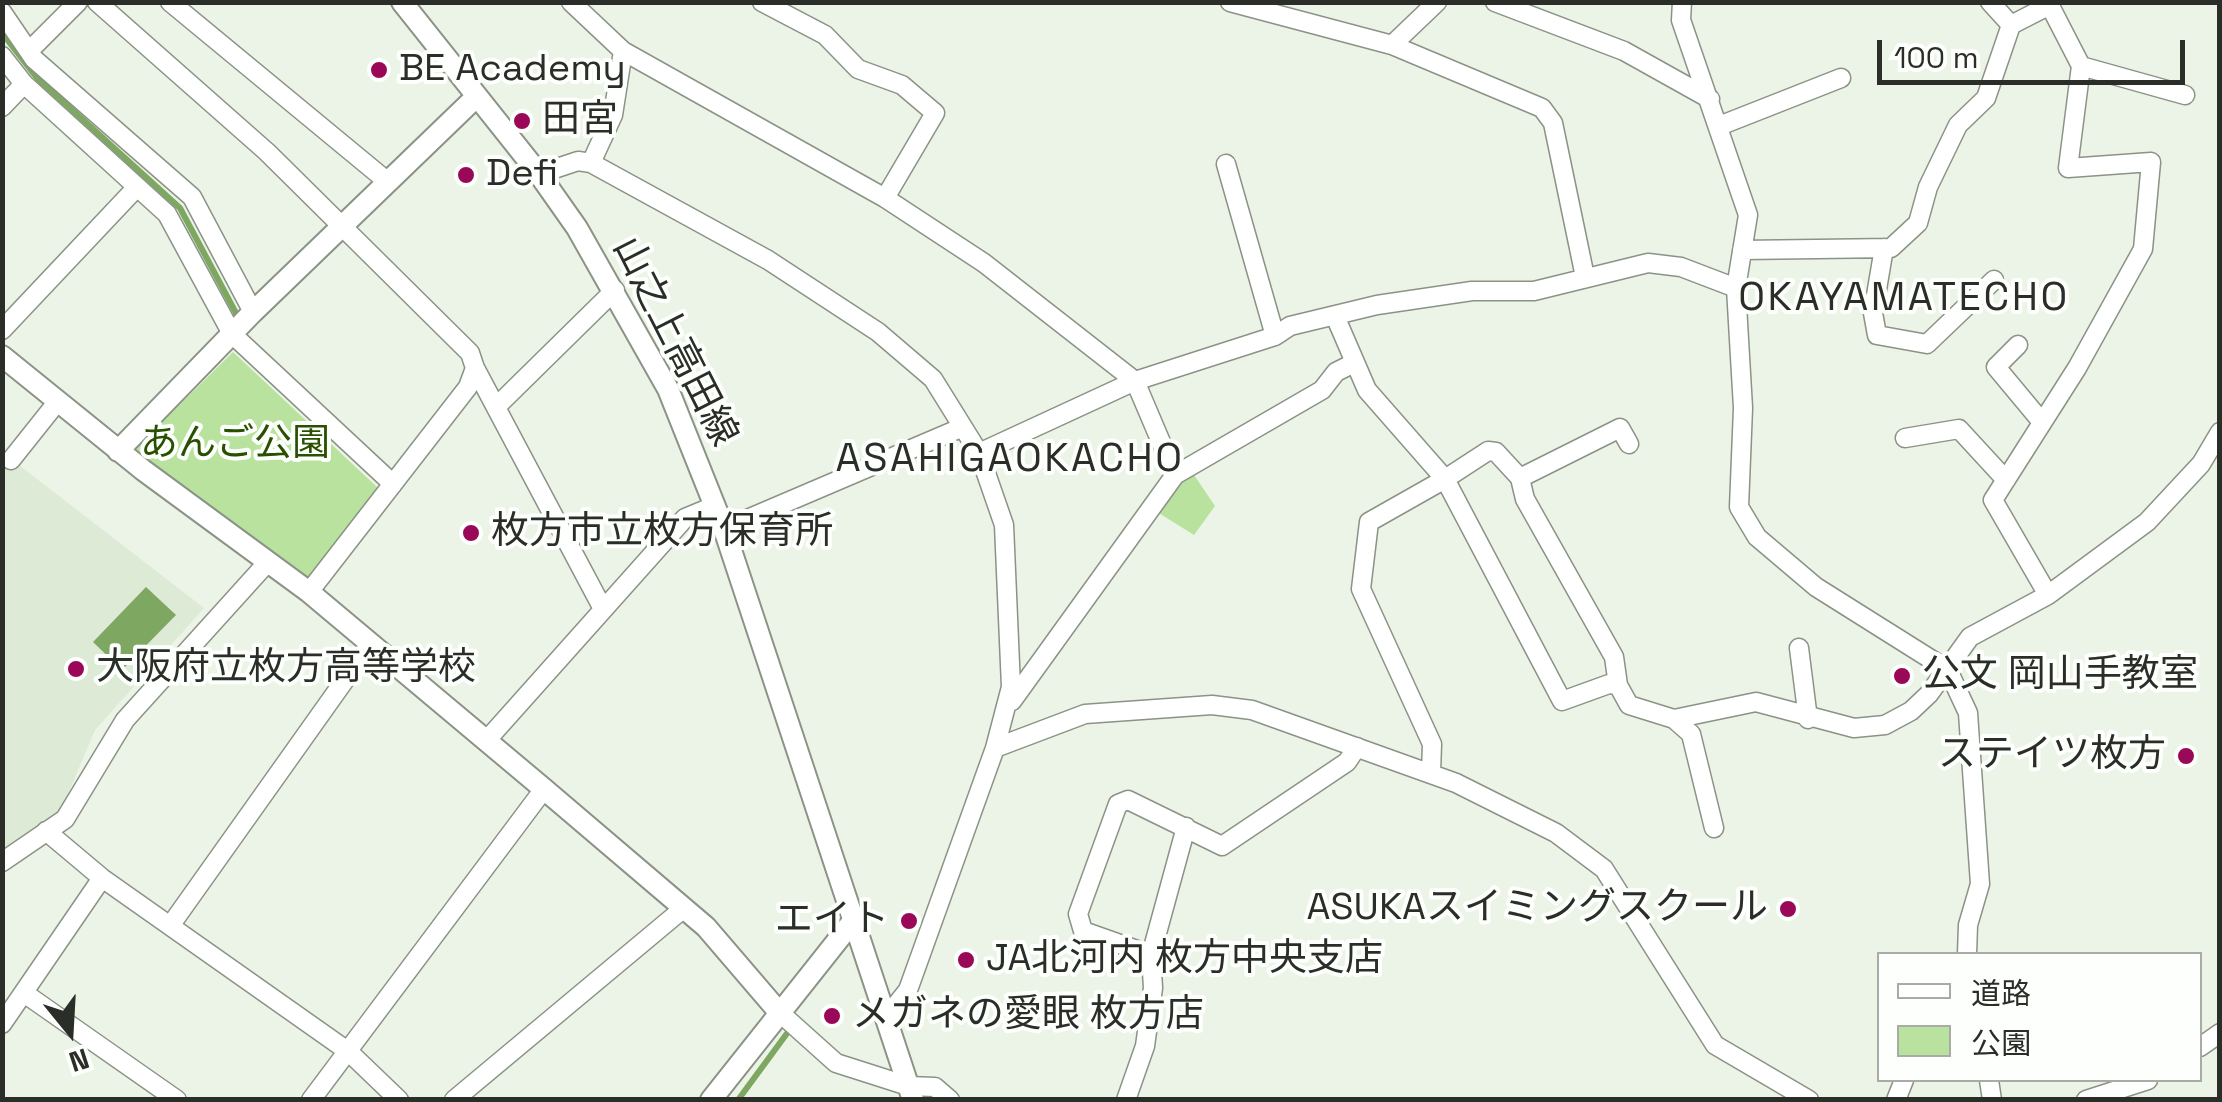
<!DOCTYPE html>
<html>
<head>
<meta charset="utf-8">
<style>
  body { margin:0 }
  #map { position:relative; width:2222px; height:1102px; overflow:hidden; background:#ebf4e6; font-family:"Space Grotesk","Noto Sans JP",sans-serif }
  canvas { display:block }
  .frame { position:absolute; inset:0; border:5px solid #2a2d28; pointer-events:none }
  .legend { position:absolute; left:1877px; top:952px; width:325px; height:130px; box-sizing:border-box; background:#fdfffc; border:2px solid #a9aba7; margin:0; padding:12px 18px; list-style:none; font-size:30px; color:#2a2d28 }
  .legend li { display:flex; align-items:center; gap:20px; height:50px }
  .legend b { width:50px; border:2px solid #a9aba7 }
  .north { position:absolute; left:20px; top:982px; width:100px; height:100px; -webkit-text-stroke:8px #fdfffc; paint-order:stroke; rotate:162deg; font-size:28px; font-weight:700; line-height:40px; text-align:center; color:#2a2d28 }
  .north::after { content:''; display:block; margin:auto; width:35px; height:45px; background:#2a2d28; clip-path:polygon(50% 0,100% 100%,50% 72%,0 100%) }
  .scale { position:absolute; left:1877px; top:40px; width:308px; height:45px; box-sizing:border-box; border:5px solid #2a2d28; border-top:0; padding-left:12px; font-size:30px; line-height:35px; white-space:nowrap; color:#2a2d28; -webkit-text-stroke:8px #fdfffc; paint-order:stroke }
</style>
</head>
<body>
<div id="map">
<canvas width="2222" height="1102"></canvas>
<div class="frame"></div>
<ul class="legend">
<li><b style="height:12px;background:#fff"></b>道路</li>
<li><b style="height:28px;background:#b8e29e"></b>公園</li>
</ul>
<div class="north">N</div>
<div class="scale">100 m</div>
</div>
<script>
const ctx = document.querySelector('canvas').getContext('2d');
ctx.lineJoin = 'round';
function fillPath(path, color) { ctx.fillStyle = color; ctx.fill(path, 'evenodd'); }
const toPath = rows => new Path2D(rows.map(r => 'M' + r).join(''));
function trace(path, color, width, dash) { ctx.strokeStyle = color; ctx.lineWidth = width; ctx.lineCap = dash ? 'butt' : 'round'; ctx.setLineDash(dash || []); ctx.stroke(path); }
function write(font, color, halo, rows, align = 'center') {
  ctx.font = font + ' "Space Grotesk","Noto Sans JP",sans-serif'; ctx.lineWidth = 8; ctx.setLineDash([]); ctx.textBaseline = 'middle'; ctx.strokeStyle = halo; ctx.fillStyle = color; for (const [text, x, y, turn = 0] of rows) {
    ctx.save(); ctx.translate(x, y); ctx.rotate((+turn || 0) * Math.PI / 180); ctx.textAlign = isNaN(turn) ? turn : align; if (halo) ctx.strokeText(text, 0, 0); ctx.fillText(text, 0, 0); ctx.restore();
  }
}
const built = toPath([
  [2,452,204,608,95,730,60,813,2,852]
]);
const green = toPath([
  [233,352,378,488,307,581,133,451],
  [1190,469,1215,506,1194,535,1154,510]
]);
const water = toPath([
  [146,587,176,615,122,670,93,642]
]);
const stream = toPath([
  [2,33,37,78,180,208,237,315],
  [738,1100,788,1032]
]);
const minor = toPath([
  [97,2,267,152,470,353,475,368,468,387,309,592],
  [170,2,388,182],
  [571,2,623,51,885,198,984,263,1135,381,1175,475],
  [762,2,825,35,858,69,902,85,935,113,885,198],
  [1230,2,1392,45,1542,108,1553,123,1585,277],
  [1495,2,1624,51,1710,99],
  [1682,2,1681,20,1748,215,1736,288,1743,408,1739,507,1757,537,1816,587,1948,670,1968,713,1980,884,1968,925,1967,954],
  [2,12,34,59,192,197,253,312],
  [2011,25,2050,5],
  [1392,45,1437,2],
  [29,51,78,2],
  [2,56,24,84,167,214,232,334,393,484],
  [2081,66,2185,95],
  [2,107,24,84],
  [1719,126,1841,78],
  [591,163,613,115,623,51],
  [1226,164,1275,336],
  [539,174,578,161,591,163,768,260,878,332,933,379,979,453],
  [1884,248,1873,313,1877,335,1927,344,1994,280],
  [1742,250,1891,248,1918,223,1928,187,1958,125,1986,98,2011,25,1990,2],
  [1335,316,1367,390,1445,479,1488,451,1496,452,1520,478,1525,499,1614,657,1618,685,1629,705,1674,719,1756,702,1854,728,1885,725,1911,711,1929,694,1970,637,2048,595,2147,522,2201,464,2220,432],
  [2,330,137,187],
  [2018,345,1996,367,2041,421],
  [475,368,603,609],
  [496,407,615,290],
  [1905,438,1959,429,2006,480],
  [11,460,58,401],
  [1520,478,1620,428,1629,444],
  [724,529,963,427],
  [2048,595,1993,500,2077,368,2143,249,2151,162,2068,168,2081,66,2048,2],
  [1799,648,1808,719],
  [1012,701,1175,475,1322,390,1336,372,1352,364],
  [1674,719,1691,734,1714,828],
  [486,741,685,518,714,506],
  [995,748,1085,714,1212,705,1252,710,1456,783,1556,833,1604,869,1715,1045,1809,1100],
  [1431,773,1432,744,1361,589,1369,522,1445,479,1562,701,1609,684,1618,685],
  [46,831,102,878,349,1052,399,1100],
  [2,862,65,819,125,720,266,564],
  [170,926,369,646],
  [1151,955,1083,931,1078,914,1118,804,1128,800,1222,846,1347,762,1357,747],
  [24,993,177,1100],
  [778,1011,836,1063,908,1086,935,1087,950,1100],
  [885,1019,908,990,995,748,1011,687,1004,525,979,453,1135,381,1275,336,1290,326,1377,305,1472,291,1534,291,1648,263,1681,267,1736,288],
  [2,1024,102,878],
  [2200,1047,2220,1033],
  [1989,1080,1992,1100],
  [311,1100,544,789],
  [454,1100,684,908],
  [1126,1100,1145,1046,1153,988,1151,955,1186,827],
  [1896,1100,1904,1080],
  [2086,1100,2148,1080]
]);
const tertiary = toPath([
  [402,2,539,174,577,228,668,389,724,529,913,1100],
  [2,356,143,470,309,592,544,789,706,927,778,1011],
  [118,451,253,312,476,97],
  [711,1100,853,921]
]);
const markers = [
  [379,70,10,"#9a0858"],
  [522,121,10,"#9a0858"],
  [466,175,10,"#9a0858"],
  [471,533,10,"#9a0858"],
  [76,669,10,"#9a0858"],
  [1902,676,10,"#9a0858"],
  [2186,756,10,"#9a0858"],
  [1788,909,10,"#9a0858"],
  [909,921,10,"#9a0858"],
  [966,960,10,"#9a0858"],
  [832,1016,10,"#9a0858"]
];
const poiNames = [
  ["BE Academy",399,70],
  ["田宮",542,121],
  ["Defi",486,175],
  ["枚方市立枚方保育所",491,533],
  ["大阪府立枚方高等学校",96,669],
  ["公文 岡山手教室",1922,676],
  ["ステイツ枚方",2166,756,"right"],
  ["ASUKAスイミングスクール",1768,909,"right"],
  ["エイト",889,921,"right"],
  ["JA北河内 枚方中央支店",986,960],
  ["メガネの愛眼 枚方店",852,1016]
];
const streetNames = [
  ["山之上高田線",674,342,63]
];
const parkNames = [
  ["あんご公園",235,445]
];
const neighbourhoodNames = [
  ["OKAYAMATECHO",1904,299],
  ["ASAHIGAOKACHO",1010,460]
];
fillPath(built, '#ddead5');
fillPath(green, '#b8e29e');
fillPath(water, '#7ea762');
trace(stream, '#7ea762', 6);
trace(minor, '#8a9386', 21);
trace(tertiary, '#8a9386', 24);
trace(minor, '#fff', 18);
trace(tertiary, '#fff', 20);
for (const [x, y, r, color] of markers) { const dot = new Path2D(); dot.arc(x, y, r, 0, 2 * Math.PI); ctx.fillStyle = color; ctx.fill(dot); trace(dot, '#fdfffc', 4); }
write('38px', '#2a2d28', '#fdfffc', poiNames, 'left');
write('38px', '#2a2d28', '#fdfffc', streetNames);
write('38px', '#294f01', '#fdfffc', parkNames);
ctx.letterSpacing = '2.5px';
write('40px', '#2a2d28', '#fdfffc', neighbourhoodNames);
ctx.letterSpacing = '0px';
</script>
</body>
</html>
